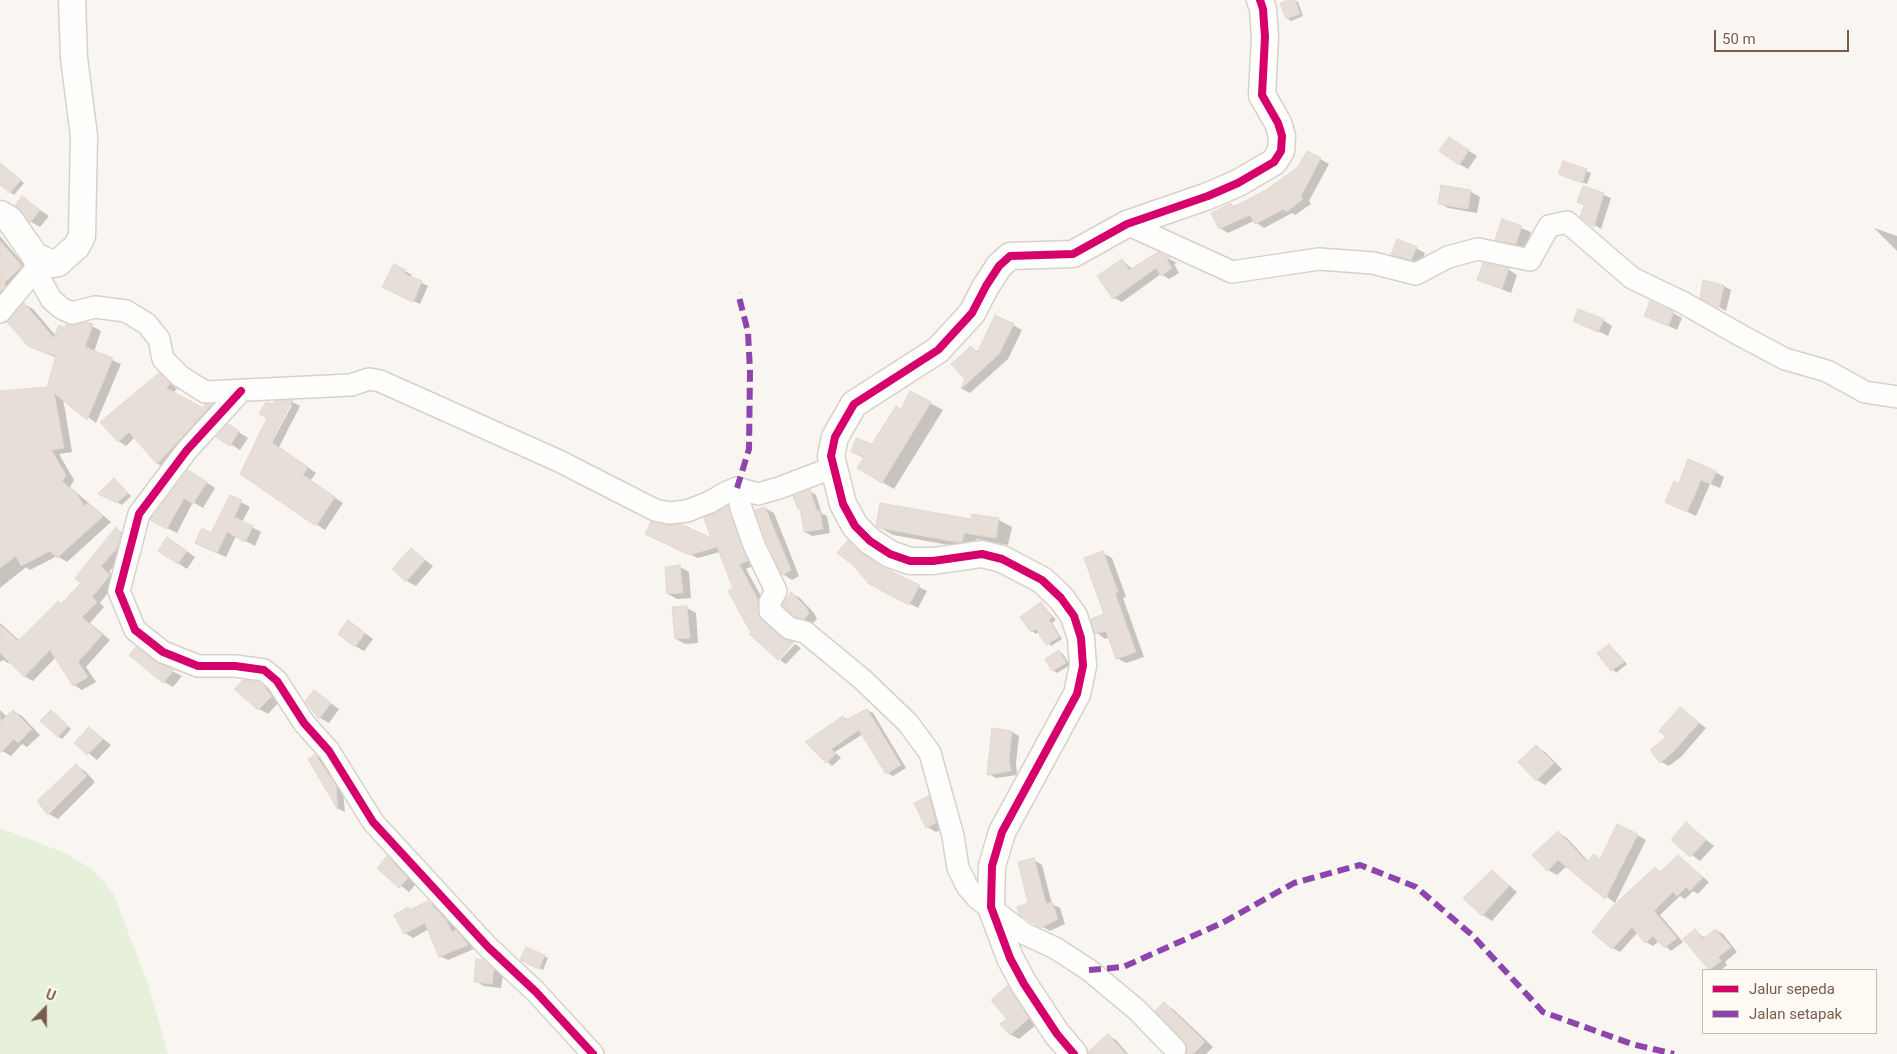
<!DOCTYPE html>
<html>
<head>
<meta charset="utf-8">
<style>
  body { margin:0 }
  #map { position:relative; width:1897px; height:1054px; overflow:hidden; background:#f9f5f0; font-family:Roboto,sans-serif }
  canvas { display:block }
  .legend { position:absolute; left:1702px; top:969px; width:175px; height:65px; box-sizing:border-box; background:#fffaf3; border:1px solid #cabbb1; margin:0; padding:6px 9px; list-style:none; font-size:15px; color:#7a5c4d }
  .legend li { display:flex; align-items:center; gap:10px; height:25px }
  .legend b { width:25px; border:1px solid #cabbb1 }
  .north { position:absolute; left:20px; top:984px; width:50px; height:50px; -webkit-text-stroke:4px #fffaf3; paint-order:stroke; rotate:22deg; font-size:14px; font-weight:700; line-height:20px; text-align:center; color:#7a5c4d }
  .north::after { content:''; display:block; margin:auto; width:18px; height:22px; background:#7a5c4d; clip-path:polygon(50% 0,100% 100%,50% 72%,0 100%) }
  .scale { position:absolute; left:1714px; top:30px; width:135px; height:22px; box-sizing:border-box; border:2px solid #7a5c4d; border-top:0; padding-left:6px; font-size:15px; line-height:18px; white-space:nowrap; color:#7a5c4d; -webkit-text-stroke:4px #fffaf3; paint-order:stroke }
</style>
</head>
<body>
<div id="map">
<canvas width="1897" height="1054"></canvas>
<ul class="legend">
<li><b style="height:6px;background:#d6006c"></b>Jalur sepeda</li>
<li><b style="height:6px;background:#8e44ad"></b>Jalan setapak</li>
</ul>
<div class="north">U</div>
<div class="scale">50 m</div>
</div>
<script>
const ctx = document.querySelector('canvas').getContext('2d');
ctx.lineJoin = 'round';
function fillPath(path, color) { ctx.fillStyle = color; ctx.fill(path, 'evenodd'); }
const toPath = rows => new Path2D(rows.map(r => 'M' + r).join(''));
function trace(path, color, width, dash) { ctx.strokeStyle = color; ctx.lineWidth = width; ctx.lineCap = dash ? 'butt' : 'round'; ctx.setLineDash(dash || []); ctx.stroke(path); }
const green = toPath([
  [0,828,65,853,92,869,113,893,148,984,168,1054,0,1054]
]);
const shadow = toPath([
  [1292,0,1298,2,1303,16,1291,21,1287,18],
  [1458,144,1477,156,1468,169,1459,164],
  [1308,152,1329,164,1309,201,1311,204,1295,215,1292,213,1264,228,1254,221,1228,233,1220,228,1231,205,1236,207,1267,191,1299,168],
  [1563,163,1591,173,1587,184,1560,174],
  [10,171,24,183,14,195,0,184,0,175],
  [1583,187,1611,198,1601,229,1581,216,1585,205],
  [1471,192,1480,197,1477,213,1448,208,1439,203],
  [22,198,49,216,40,227,31,222,16,205],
  [1503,221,1531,232,1525,249,1506,244,1497,239],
  [1874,228,1897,236,1897,251],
  [0,236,29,271,0,299],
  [1416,248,1425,253,1421,264,1401,259,1392,254],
  [1158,253,1177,263,1174,264,1179,273,1169,279,1161,274,1122,302,1114,298,1122,260,1132,269],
  [394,265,412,275,411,278,428,286,420,304,390,290],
  [1508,269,1517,275,1511,293,1479,280],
  [1704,282,1724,286,1731,290,1726,311,1701,297],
  [24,304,33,309,56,336,66,329,92,326,101,331,94,352,121,364,96,423,63,398,72,452,59,454,74,480,70,487,111,522,67,562,57,556,30,570,26,567,0,588,0,392,48,388,57,358,28,346],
  [1673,313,1682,318,1677,330,1645,315],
  [1574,320,1603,320,1612,326,1608,336],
  [1013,325,1022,330,1008,359,970,393,962,389,966,379,971,348,979,352],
  [159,374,177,389,173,393,204,410,206,406,212,405,219,410,166,468,158,464,135,437,126,446,118,441],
  [276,402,292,402,300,406,279,447,316,473,310,481,343,503,325,530,241,474],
  [289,405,292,405,269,448,267,447],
  [930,403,943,410,894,489,882,482,865,459,852,451,873,445,902,411],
  [237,431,248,438,240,450,218,436],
  [1715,472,1724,477,1720,488,1710,484,1696,516,1666,502,1679,484],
  [197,476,215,488,203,508,193,502,177,533,161,525],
  [114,480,131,496,122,505,100,493],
  [810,491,816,495,822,514,827,516,830,533,812,536,805,532,801,510,799,508],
  [241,502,250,507,242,522,261,532,255,546,236,536,226,557,205,548,212,534],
  [728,507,736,512,755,565,746,569,766,605,766,622,786,640,753,633,720,552,698,558,654,538,713,540],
  [765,508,774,513,799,576,792,580,783,574,767,540],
  [973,515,999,520,1012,527,1008,545,977,539,975,548,971,549,893,535,879,527,972,521],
  [116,529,125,534,126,552,109,572,118,580,100,603,104,607,90,623,110,640,86,667,96,682,82,690,74,685,56,657,33,681,24,676,10,661,8,663,3,660,0,662,0,623,20,641,62,605,83,583],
  [848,541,885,570,927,591,918,608,873,584,839,552],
  [177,544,195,557,187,569,160,551],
  [411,549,433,566,416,586,407,581],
  [1103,553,1112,558,1126,597,1123,598,1144,657,1126,663,1117,658,1110,637,1105,639,1097,633,1106,615],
  [680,567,689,572,691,598,677,599,668,594],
  [791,593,800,598,814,613,817,619,813,623,796,616],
  [1041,603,1056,620,1052,623,1062,639,1051,646,1039,631,1036,634,1032,631],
  [687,608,696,613,698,643,685,644,676,639],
  [357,627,373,639,364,651,355,646],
  [795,644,801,648,786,664,780,660],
  [1610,645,1627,664,1616,673,1599,654],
  [137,649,160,665,182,676,173,687,164,682],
  [1059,652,1063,654,1070,665,1057,673,1053,670],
  [258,683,268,689,280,701,268,714,259,709],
  [314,692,339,709,329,723,320,718,307,701],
  [1680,708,1706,728,1681,757,1669,766,1661,762],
  [0,710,7,717,13,711,22,716,40,735,27,747,22,744,11,756,2,751],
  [867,710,873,713,906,768,893,776,887,773,863,734,835,752,841,758,832,766,806,742,843,717,848,720],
  [55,714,71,729,62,739,58,736],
  [89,728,111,745,97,760,76,743],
  [1012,732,1019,736,1016,763,1017,775,996,778,989,774],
  [1536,747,1545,752,1562,769,1545,785,1537,780],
  [315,756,323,760,343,790,345,812,339,809,309,760],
  [76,766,85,771,95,782,58,819,49,814],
  [929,797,938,803,945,828,936,832,927,827],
  [1687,824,1714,846,1700,861,1672,840],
  [1558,833,1567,838,1589,862,1601,860,1637,835,1646,840,1615,903,1567,866,1557,875,1548,870],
  [1678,856,1709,882,1698,894,1693,891,1685,899,1680,896,1660,915,1683,942,1671,951,1659,941,1653,946,1646,942,1638,932,1620,952,1613,948,1655,868,1661,872],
  [388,858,397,863,416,884,409,892,378,868],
  [1034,860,1042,865,1052,904,1060,908,1065,924,1050,931,1041,926,1030,904],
  [1492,871,1517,892,1492,921,1483,915,1465,898],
  [428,902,436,906,474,949,448,960,440,956,429,929,413,938,405,933,408,909,411,910],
  [1716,930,1723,934,1737,952,1725,962,1727,965,1721,970,1710,970,1695,931,1705,938],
  [544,956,548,958,543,970,525,961],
  [483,961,503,976,501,988,484,986,475,981],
  [1008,987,1017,992,1037,1024,1019,1039,1010,1034],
  [1164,1004,1173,1009,1213,1047,1206,1054,1188,1054,1188,1046],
  [1108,1036,1116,1040,1128,1054,1096,1054]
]);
const building = toPath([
  [1288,0,1295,0,1300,14,1286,19,1280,3,1288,0],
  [1449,137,1469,150,1459,165,1439,151,1449,137],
  [1307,151,1321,158,1301,196,1303,199,1286,212,1284,209,1255,224,1250,215,1219,229,1211,213,1231,203,1233,207,1266,190,1298,167,1307,151],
  [1563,161,1587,169,1582,183,1558,174,1563,161],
  [0,163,21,180,10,193,0,185,0,163],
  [1441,185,1471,190,1468,209,1438,204,1441,185],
  [1583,186,1604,193,1594,227,1580,217,1584,205,1577,202,1583,186],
  [22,196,40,210,30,223,15,205,22,196],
  [1502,219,1522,226,1516,244,1495,240,1502,219],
  [1397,239,1417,247,1411,260,1391,255,1397,239],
  [0,241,22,266,4,283,6,286,0,292,0,241],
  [1158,252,1170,258,1167,260,1172,268,1161,276,1156,268,1113,299,1097,276,1122,259,1129,270,1158,252],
  [1483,263,1509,268,1502,289,1477,280,1483,263],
  [394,264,406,270,404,274,422,281,413,302,382,287,394,264],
  [1703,280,1724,285,1719,308,1700,298,1703,280],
  [1650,301,1674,312,1668,326,1644,316,1650,301],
  [24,303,54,338,59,325,65,328,66,324,75,325,86,322,93,324,85,347,113,358,87,420,54,393,64,448,51,450,66,475,62,481,77,494,84,506,88,503,103,516,57,558,50,551,21,566,16,556,0,568,0,391,47,387,56,356,28,346,7,322,24,303],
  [1578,309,1604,319,1598,332,1573,321,1578,309],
  [995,315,1014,324,999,354,961,389,965,379,951,364,971,346,977,353,995,315],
  [159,373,170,384,166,388,203,408,205,404,212,404,157,464,129,432,118,442,100,422,159,373],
  [910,391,931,402,882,483,857,468,864,457,851,452,856,438,872,444,896,406,901,409,910,391],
  [293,400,271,442,308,467,303,475,335,497,316,526,240,474,267,418,259,414,266,402,273,404,275,401,293,400],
  [228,424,239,431,230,446,216,437,228,424],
  [1688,459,1716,471,1711,484,1701,480,1687,512,1665,502,1674,481,1679,483,1688,459],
  [188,470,207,482,193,504,184,498,167,529,150,520,188,470],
  [114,478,128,493,117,503,98,494,114,478],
  [810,490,817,511,820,511,823,529,804,532,800,508,798,509,793,496,810,490],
  [230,495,242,500,234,517,253,526,245,542,227,532,217,553,195,543,202,528,211,533,230,495],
  [880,503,971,519,972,514,999,518,996,538,964,533,962,542,957,542,879,528,876,526,880,503],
  [728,506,748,561,739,564,758,600,759,616,781,637,794,642,778,660,749,634,751,633,728,591,733,588,717,547,689,555,645,534,651,522,667,525,681,524,711,538,704,518,728,506],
  [765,507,791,570,782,575,766,540,755,510,765,507],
  [116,527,121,532,118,547,101,566,110,575,92,597,97,602,82,617,102,635,78,662,88,677,73,686,50,650,24,677,0,653,0,625,18,641,58,601,61,604,81,583,75,578,116,527],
  [167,537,187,551,178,564,158,551,167,537],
  [848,540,862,553,882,567,920,585,909,605,869,584,853,565,837,553,848,540],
  [411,548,425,560,406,582,392,569,411,548],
  [1103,551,1118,592,1115,593,1136,652,1116,659,1106,631,1095,634,1091,619,1104,614,1084,558,1103,551],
  [680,565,683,593,667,594,665,567,680,565],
  [791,592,806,607,809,614,804,619,795,617,782,605,791,592],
  [1041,602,1052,617,1049,620,1059,637,1046,645,1036,629,1031,632,1020,617,1041,602],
  [687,606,690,638,675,639,672,607,687,606],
  [348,620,365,633,355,647,338,634,348,620],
  [1609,644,1624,662,1611,671,1597,653,1609,644],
  [136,647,156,662,174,670,163,683,129,655,136,647],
  [1059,650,1066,663,1052,671,1045,659,1059,650],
  [243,680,259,682,272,696,258,710,234,689,243,680],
  [314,690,331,703,319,719,305,701,314,690],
  [1680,707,1699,723,1673,752,1660,763,1650,750,1666,737,1659,731,1680,707],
  [867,709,901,765,886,774,859,730,831,749,836,754,826,763,805,742,843,716,845,720,867,709],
  [13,710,32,729,18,743,14,739,0,753,0,722,13,710],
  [51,710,68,726,58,737,40,721,51,710],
  [89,727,103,739,87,755,74,743,89,727],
  [992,728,1012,731,1009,759,1011,771,987,775,992,728],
  [1536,745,1554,763,1536,781,1518,762,1536,745],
  [315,755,336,785,338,810,308,759,315,755],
  [76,764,87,776,48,815,37,801,76,764],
  [929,796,936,823,926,828,914,803,929,796],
  [1686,822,1706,840,1690,857,1671,840,1686,822],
  [1617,824,1638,834,1605,899,1558,860,1547,871,1532,855,1558,831,1587,862,1594,854,1600,859,1617,824],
  [1678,855,1703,877,1690,891,1686,887,1677,896,1673,892,1654,911,1677,938,1664,948,1653,936,1645,943,1632,927,1612,949,1592,932,1613,906,1655,867,1660,872,1678,855],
  [387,856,408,878,399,888,377,868,387,856],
  [1034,858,1046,904,1052,902,1058,919,1041,928,1019,914,1017,907,1028,903,1018,862,1034,858],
  [1492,870,1509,886,1482,916,1463,898,1492,870],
  [428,901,446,920,452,932,456,930,468,945,439,957,425,923,404,934,394,915,408,907,409,910,428,901],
  [1695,929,1703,939,1715,929,1731,947,1718,957,1721,961,1709,970,1683,939,1695,929],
  [526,947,545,955,539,969,520,960,526,947],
  [476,959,483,960,494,970,492,984,474,982,476,959],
  [1008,985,1029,1018,1010,1035,1000,1024,1007,1019,991,1000,1008,985],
  [1164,1002,1205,1042,1193,1054,1186,1054,1187,1046,1184,1041,1155,1011,1164,1002],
  [1108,1034,1126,1054,1089,1054,1089,1051,1108,1034]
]);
const minor = toPath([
  [1127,224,1232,272,1319,259,1373,263,1416,274,1448,257,1478,249,1530,260,1549,226,1567,222,1632,278,1682,302,1740,335,1785,359,1827,371,1865,392,1897,397],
  [35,256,35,270,51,299,61,308,72,313,95,307,126,311,147,324,159,339,163,359,180,376,205,392,351,385,369,379,380,381,559,461,655,510,669,513,687,511,710,502,725,493,737,488,758,494,779,488,829,469,831,456],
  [0,312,35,270],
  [241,391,187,450,139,514,119,591,135,630,163,652,198,666,235,666,264,670,277,681,304,723,329,751,373,822,488,947,536,992,593,1054],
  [737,488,741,508,754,545,776,591,770,602,770,611,789,628,805,632,862,679,908,723,930,753,953,836,958,868,967,886,977,898,1025,934,1055,948,1089,970,1137,1010,1175,1049]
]);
const tertiary = toPath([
  [0,214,10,220,35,256,53,264,58,263,77,246,82,236,84,136,74,58,72,0],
  [1074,1054,1057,1034,1024,984,1010,958,991,907,992,866,1002,832,1077,694,1083,666,1081,638,1074,616,1061,598,1042,580,1002,559,982,554,933,561,910,561,890,554,870,541,855,526,843,504,831,456,835,437,854,404,938,350,972,313,986,286,999,266,1010,256,1073,254,1127,224,1208,196,1238,183,1274,162,1281,151,1282,136,1278,123,1262,95,1265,37,1263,9,1260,0]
]);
const quiet = toPath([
  [737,488,749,449,750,371,748,332,738,293],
  [1089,970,1123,967,1222,923,1294,883,1360,865,1416,887,1472,935,1543,1012,1632,1044,1674,1054]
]);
const cycleway = toPath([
  [241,391,187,450,139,514,119,591,135,630,163,652,198,666,235,666,264,670,277,681,304,723,329,751,373,822,488,947,536,992,593,1054],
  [1074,1054,1057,1034,1024,984,1010,958,991,907,992,866,1002,832,1077,694,1083,666,1081,638,1074,616,1061,598,1042,580,1002,559,982,554,933,561,910,561,890,554,870,541,855,526,843,504,831,456,835,437,854,404,938,350,972,313,986,286,999,266,1010,256,1073,254,1127,224,1208,196,1238,183,1274,162,1281,151,1282,136,1278,123,1262,95,1265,37,1263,9,1260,0]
]);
fillPath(green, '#e7f0db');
fillPath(shadow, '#0003');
fillPath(building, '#e6ded7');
trace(building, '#e2d8d2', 1);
trace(minor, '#d7d1cb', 24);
trace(tertiary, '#d7d1cb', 29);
trace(minor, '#fefefd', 21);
trace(tertiary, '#fefefd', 26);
trace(quiet, '#8e44ad', 6, [12, 6]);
trace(cycleway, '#d6006c', 8);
</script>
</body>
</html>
